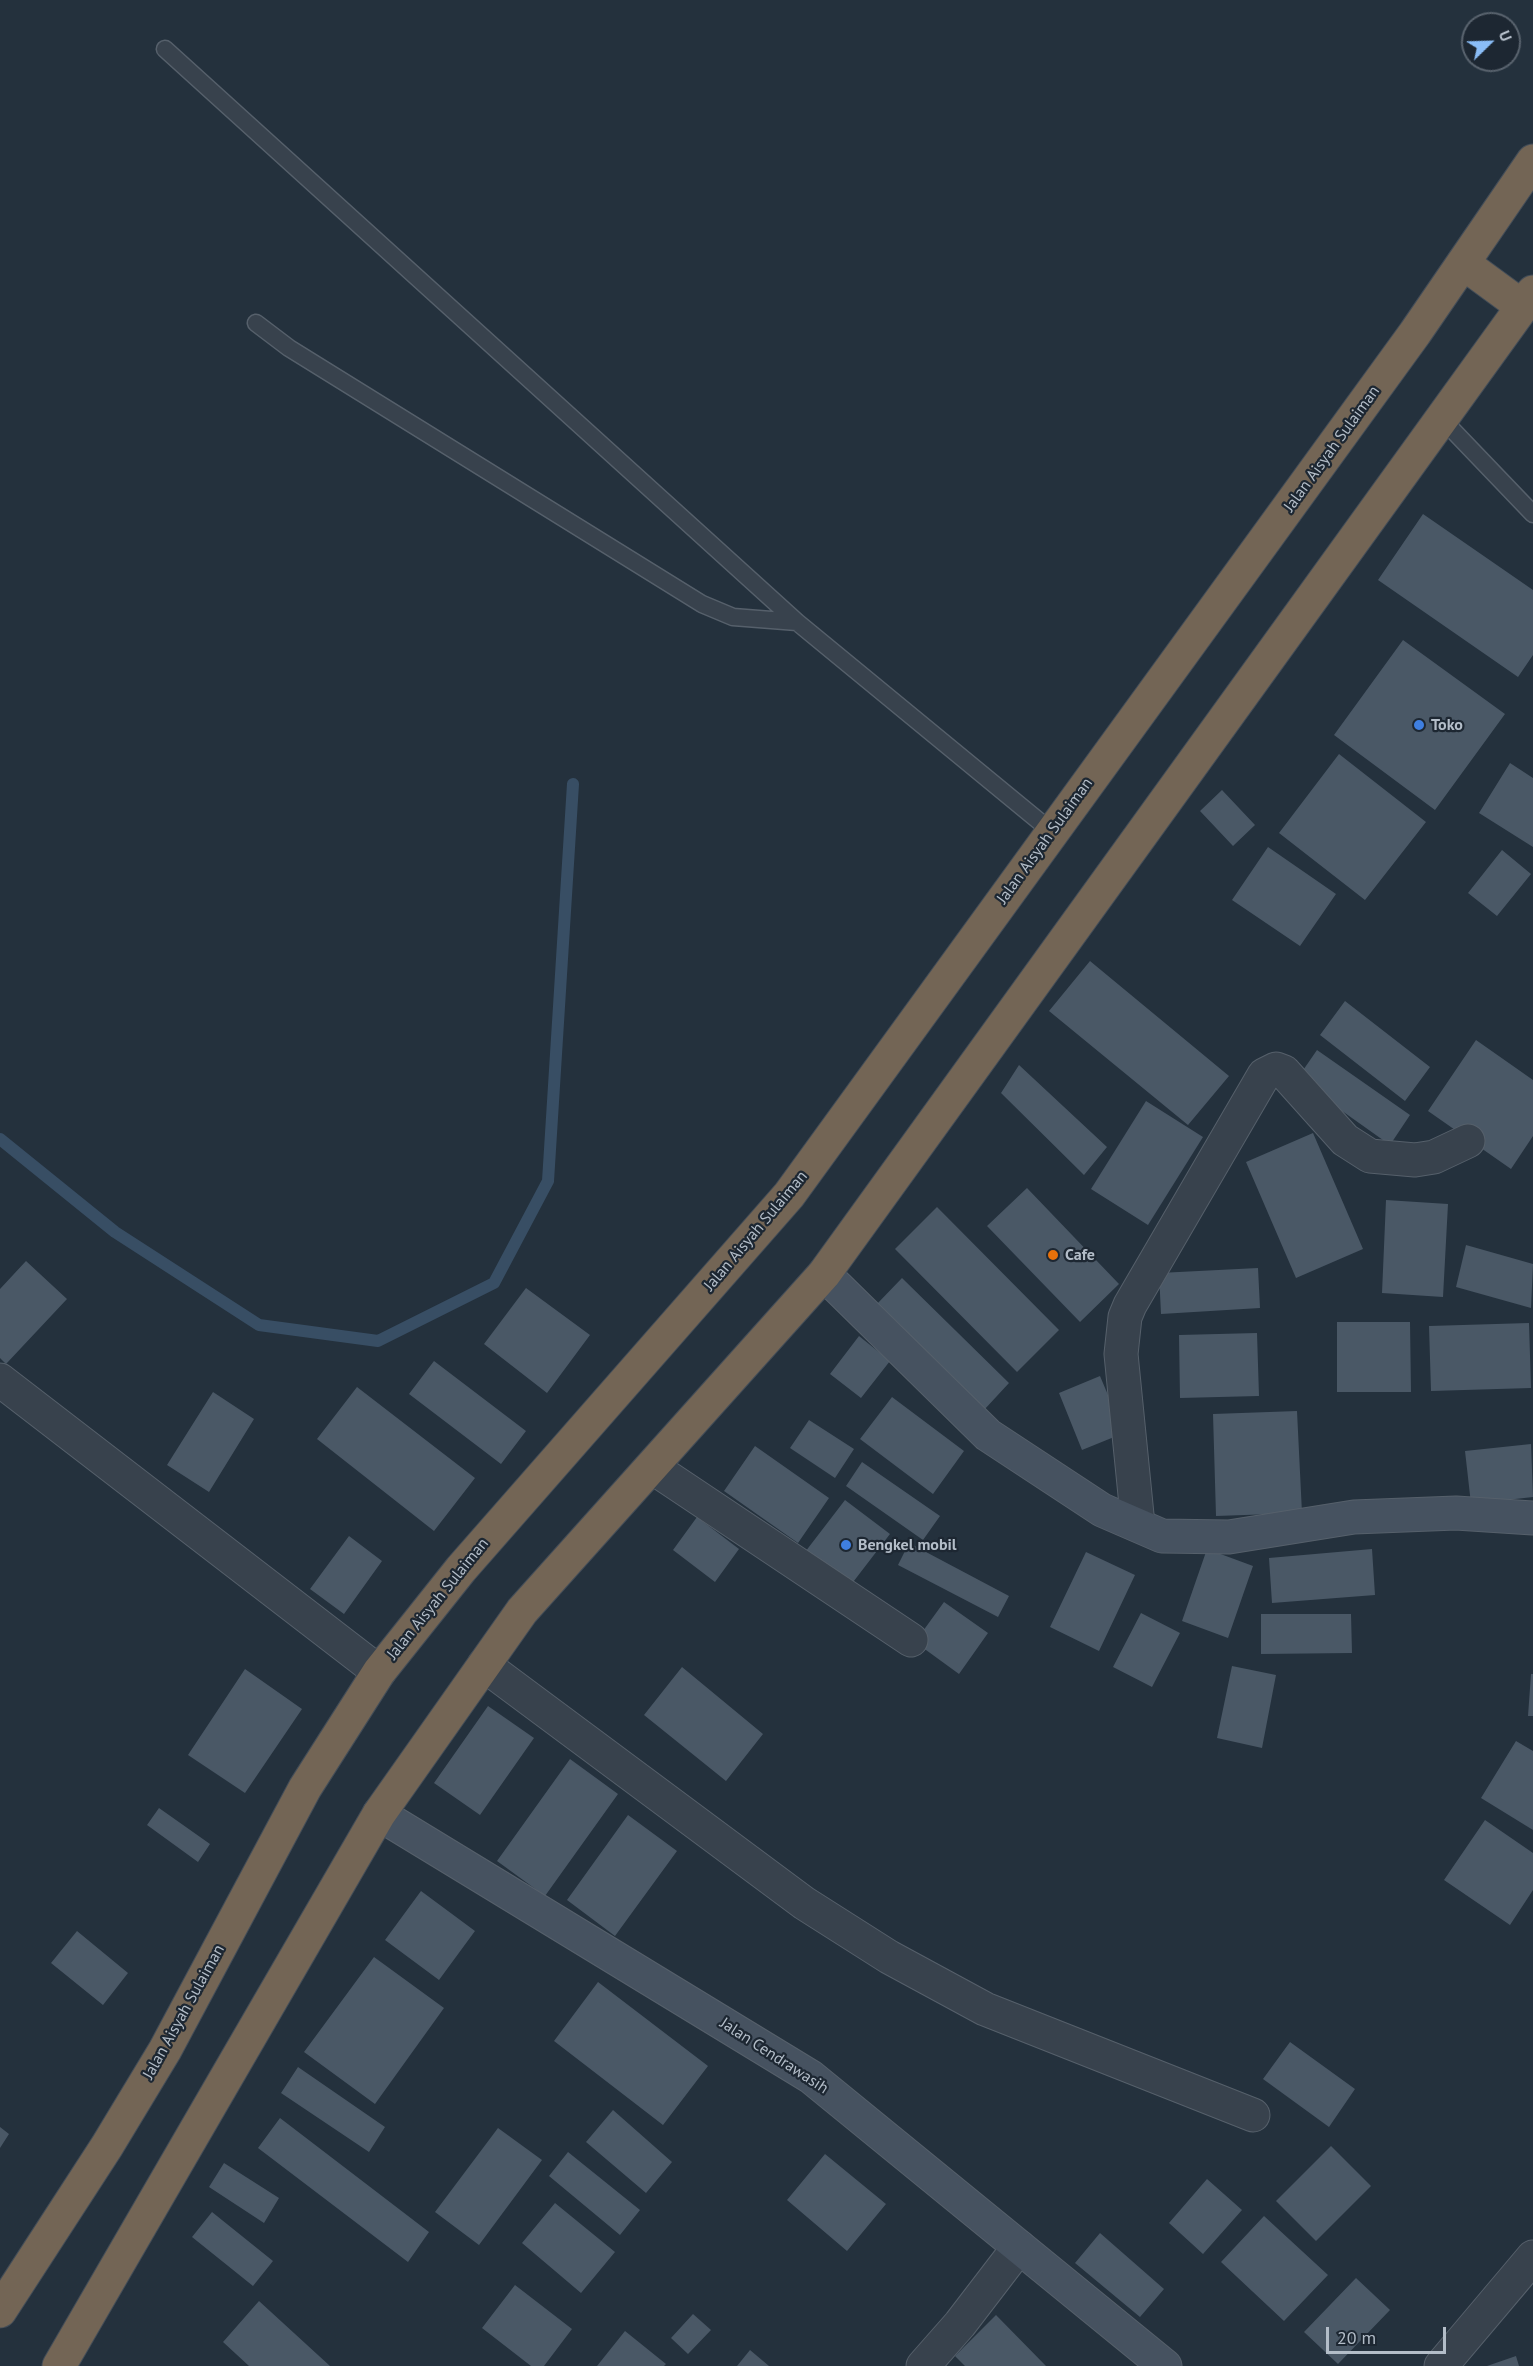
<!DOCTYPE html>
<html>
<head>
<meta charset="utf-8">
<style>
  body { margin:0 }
  #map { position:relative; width:1533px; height:2366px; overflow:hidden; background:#24313d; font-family:"PT Sans",sans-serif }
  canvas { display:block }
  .north { position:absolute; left:1461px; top:12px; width:60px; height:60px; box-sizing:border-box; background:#1d2732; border:2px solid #59636e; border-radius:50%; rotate:67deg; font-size:16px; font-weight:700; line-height:24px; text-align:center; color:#b3bdc8 }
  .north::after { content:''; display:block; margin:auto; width:21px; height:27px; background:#8abdf7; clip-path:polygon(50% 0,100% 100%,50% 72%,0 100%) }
  .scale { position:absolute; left:1326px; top:2327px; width:120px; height:27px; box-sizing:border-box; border:3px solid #b3bdc8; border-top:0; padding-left:8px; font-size:18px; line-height:21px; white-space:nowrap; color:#b3bdc8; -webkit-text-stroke:4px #1d2732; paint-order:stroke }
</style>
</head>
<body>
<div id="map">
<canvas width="1533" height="2366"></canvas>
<div class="north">U</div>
<div class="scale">20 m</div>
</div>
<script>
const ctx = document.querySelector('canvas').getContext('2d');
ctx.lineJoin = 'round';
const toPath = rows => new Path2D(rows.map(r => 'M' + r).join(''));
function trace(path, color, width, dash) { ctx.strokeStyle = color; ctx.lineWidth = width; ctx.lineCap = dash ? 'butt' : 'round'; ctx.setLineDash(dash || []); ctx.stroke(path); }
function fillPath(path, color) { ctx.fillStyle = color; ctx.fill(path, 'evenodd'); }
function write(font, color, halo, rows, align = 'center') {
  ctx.font = font + ' "PT Sans",sans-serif'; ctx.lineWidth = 4.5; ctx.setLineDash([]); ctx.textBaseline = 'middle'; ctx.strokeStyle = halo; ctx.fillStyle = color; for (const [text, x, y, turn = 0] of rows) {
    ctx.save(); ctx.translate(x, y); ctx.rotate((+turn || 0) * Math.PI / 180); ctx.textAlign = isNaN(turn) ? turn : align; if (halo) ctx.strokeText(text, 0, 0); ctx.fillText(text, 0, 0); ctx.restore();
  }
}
const stream = toPath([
  [0,1139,115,1232,259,1325,378,1341,494,1283,548,1181,573,784]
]);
const building = toPath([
  [1423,514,1533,590,1533,655,1518,677,1378,580],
  [1403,640,1505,714,1435,810,1334,735],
  [1339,754,1426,822,1365,900,1279,833],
  [1510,763,1533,778,1533,847,1479,813],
  [1222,790,1255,825,1233,846,1200,811],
  [1268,847,1336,894,1300,946,1232,900],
  [1502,850,1531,874,1497,916,1468,893],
  [1090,961,1229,1076,1188,1125,1049,1011],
  [1345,1001,1430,1067,1405,1101,1320,1035],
  [1476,1040,1533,1080,1533,1136,1511,1169,1428,1111],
  [1317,1050,1410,1115,1390,1145,1297,1079],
  [1019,1065,1107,1147,1084,1175,1001,1093],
  [1146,1101,1203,1137,1148,1225,1091,1189],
  [1313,1133,1363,1249,1296,1278,1246,1162],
  [1027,1188,1119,1284,1080,1322,987,1226],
  [1386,1200,1448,1204,1443,1297,1382,1293],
  [937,1207,1059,1330,1017,1372,895,1249],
  [1466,1245,1533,1264,1531,1308,1456,1287],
  [26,1261,67,1299,6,1364,0,1358,0,1289],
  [1258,1268,1260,1308,1161,1314,1159,1273],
  [902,1278,1009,1383,984,1410,876,1305],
  [526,1288,590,1335,547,1393,484,1344],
  [1337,1322,1410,1322,1411,1392,1337,1392],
  [1529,1323,1531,1388,1431,1391,1429,1326],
  [1257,1333,1259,1396,1180,1398,1179,1335],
  [859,1336,890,1361,861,1398,830,1374],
  [434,1361,526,1431,501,1464,409,1394],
  [1100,1376,1124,1433,1082,1450,1059,1393],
  [357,1387,475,1478,434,1531,317,1439],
  [213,1392,254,1419,209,1492,167,1465],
  [892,1397,964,1451,933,1494,860,1439],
  [1297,1411,1302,1513,1216,1516,1213,1414],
  [809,1420,854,1449,835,1478,790,1448],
  [1531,1444,1533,1497,1471,1504,1465,1451],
  [755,1446,829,1498,798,1543,724,1491],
  [862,1462,940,1516,923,1540,846,1486],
  [845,1500,890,1534,847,1590,802,1556],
  [697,1517,739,1549,715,1582,673,1550],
  [349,1536,382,1561,344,1614,310,1589],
  [909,1543,1009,1596,998,1617,898,1565],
  [1207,1549,1253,1566,1228,1638,1182,1621],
  [1372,1549,1375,1595,1272,1603,1269,1558],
  [1086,1552,1135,1575,1099,1651,1050,1627],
  [944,1602,988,1633,959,1674,915,1642],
  [1141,1613,1180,1633,1152,1687,1113,1667],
  [1261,1614,1351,1614,1352,1653,1261,1654],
  [1232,1666,1276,1675,1262,1748,1217,1738],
  [682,1667,763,1734,726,1781,644,1715],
  [245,1669,302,1709,245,1793,188,1755],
  [1531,1674,1533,1674,1533,1716,1528,1716],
  [488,1706,534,1738,480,1815,434,1783],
  [1516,1741,1533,1751,1533,1830,1481,1798],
  [570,1759,618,1794,545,1896,497,1861],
  [159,1808,210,1844,198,1862,147,1825],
  [628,1815,677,1851,615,1936,567,1900],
  [1485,1820,1533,1853,1533,1890,1510,1925,1444,1880],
  [421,1891,475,1931,439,1980,385,1940],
  [77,1931,128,1973,103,2005,51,1963],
  [374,1957,444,2008,375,2104,304,2052],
  [598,1982,708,2066,663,2125,554,2041],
  [1290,2042,1355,2089,1329,2127,1263,2079],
  [298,2067,385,2127,369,2152,281,2093],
  [613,2110,672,2162,646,2193,586,2142],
  [280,2118,429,2232,408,2262,258,2148],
  [0,2127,9,2134,0,2148],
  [498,2128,542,2160,479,2245,435,2212],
  [1331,2146,1371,2186,1316,2241,1276,2201],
  [568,2152,640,2210,620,2235,549,2176],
  [825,2154,886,2204,847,2251,787,2200],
  [224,2163,279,2198,264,2223,209,2187],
  [1207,2179,1242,2210,1203,2254,1169,2223],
  [555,2203,615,2252,581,2293,522,2243],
  [212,2212,273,2261,253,2286,192,2237],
  [1264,2216,1328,2275,1284,2321,1221,2262],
  [1100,2233,1164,2289,1140,2317,1075,2263],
  [1356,2278,1390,2310,1338,2364,1304,2332],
  [515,2285,572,2329,544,2366,531,2366,482,2328],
  [259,2301,330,2366,249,2366,223,2342],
  [693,2314,711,2330,688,2354,671,2338],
  [996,2315,1046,2366,965,2366,955,2356],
  [625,2331,666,2364,664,2366,597,2366],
  [750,2350,769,2366,737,2366],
  [1516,2356,1519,2366,1487,2366]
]);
const lane = toPath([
  [165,49,797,622],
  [256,323,289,348,702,604,733,617,797,622,1051,831],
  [1442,419,1533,514]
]);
const street = toPath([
  [0,1380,379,1672],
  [652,1467,911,1640],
  [1138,1525,1121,1354,1125,1317,1130,1305,1264,1075,1276,1069,1284,1072,1345,1140,1370,1156,1415,1160,1434,1157,1468,1141],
  [484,1665,804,1903,889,1957,985,2009,1253,2115],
  [923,2366,960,2324,1019,2247],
  [1441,2366,1533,2257]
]);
const secondary = toPath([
  [824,1274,988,1435,1102,1510,1162,1536,1229,1537,1354,1517,1456,1513,1533,1518],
  [379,1814,811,2077,1165,2366]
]);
const highway = toPath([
  [1463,263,1523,307],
  [0,2311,107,2146,165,2050,305,1788,379,1672,461,1569,789,1195,1415,333,1533,161],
  [59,2366,379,1814,522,1611,824,1274,1533,292]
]);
const markers = [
  [1419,725,6,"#3f7fe0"],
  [1053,1255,6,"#e8710a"],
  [846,1545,6,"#3f7fe0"]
];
const streetNames = [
  ["Jalan Aisyah Sulaiman",1332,449,-54],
  ["Jalan Aisyah Sulaiman",1045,841,-54],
  ["Jalan Aisyah Sulaiman",756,1231,-50],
  ["Jalan Aisyah Sulaiman",438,1599,-51],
  ["Jalan Aisyah Sulaiman",184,2012,-61],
  ["Jalan Cendrawasih",774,2056,33]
];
const poiNames = [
  ["Toko",1431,725],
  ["Cafe",1065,1255],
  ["Bengkel mobil",858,1545]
];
trace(stream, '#384e64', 12);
fillPath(building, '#4a5866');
trace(lane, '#56606b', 19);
trace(street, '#56606b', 35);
trace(secondary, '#56606b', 35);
trace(highway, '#434d58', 35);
trace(lane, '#38424d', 16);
trace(street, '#38424d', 33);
trace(secondary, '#465260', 33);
trace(highway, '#736555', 33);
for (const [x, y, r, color] of markers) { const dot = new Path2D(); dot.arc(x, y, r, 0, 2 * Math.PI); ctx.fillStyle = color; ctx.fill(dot); trace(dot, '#1d2732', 2); }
write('16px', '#b3bdc8', '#1d2732', streetNames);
write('bold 16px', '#b3bdc8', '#1d2732', poiNames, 'left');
</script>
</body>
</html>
